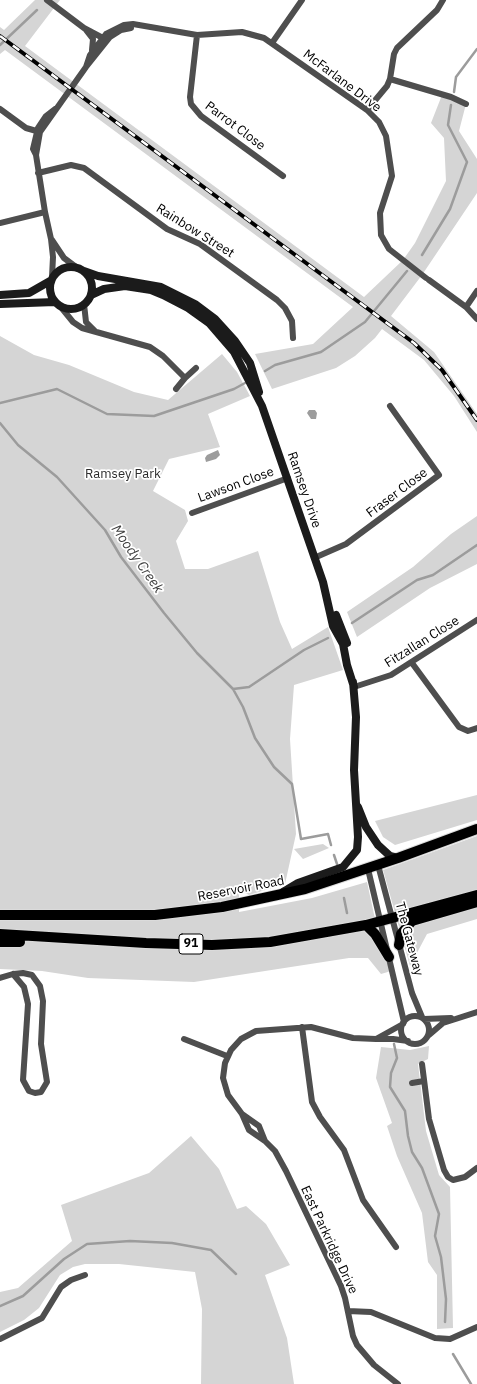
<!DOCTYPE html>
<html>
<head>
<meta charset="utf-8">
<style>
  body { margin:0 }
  canvas { display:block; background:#fff }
</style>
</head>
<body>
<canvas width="477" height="1384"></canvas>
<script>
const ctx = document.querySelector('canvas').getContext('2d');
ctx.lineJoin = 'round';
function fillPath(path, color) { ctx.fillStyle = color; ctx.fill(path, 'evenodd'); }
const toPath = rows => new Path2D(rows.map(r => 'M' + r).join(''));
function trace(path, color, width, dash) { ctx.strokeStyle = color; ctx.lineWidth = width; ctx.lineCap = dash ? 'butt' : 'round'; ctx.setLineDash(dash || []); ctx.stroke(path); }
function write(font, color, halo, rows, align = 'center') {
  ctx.font = font + ' "IBM Plex Sans",sans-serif'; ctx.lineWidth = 3.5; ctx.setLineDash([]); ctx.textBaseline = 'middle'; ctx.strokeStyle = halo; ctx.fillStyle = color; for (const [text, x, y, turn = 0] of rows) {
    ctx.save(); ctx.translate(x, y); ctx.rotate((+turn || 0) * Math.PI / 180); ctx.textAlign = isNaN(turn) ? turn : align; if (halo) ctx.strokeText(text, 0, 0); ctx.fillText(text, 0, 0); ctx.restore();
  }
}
const green = toPath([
  [35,0,60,0,25,46,364,297,403,260,415,243,446,181,444,138,431,123,442,95,466,104,459,131,477,159,477,193,422,275,391,316,434,352,477,414,477,432,454,396,424,360,382,329,375,338,355,356,336,368,272,389,255,354,313,344,353,307,5,50,0,54,0,27,4,30],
  [0,336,34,355,69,365,134,392,168,400,222,354,237,372,250,396,208,414,220,447,169,459,153,491,185,510,188,521,176,541,185,569,208,569,258,551,280,622,292,649,328,627,343,670,294,685,290,739,296,834,285,884,249,895,245,893,239,894,239,912,312,898,367,882,375,919,391,971,381,974,368,958,349,958,194,982,88,978,42,971,0,969],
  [477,516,477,564,430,588,357,637,347,612,413,567,451,534],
  [477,795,477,820,395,845,383,837,375,821],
  [477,836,477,919,427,934,410,966,383,870],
  [323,844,329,848,303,859,294,849],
  [429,1046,428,1059,418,1064,426,1131,439,1175,450,1187,453,1328,437,1329,437,1275,428,1262,422,1213,397,1156,387,1126,392,1123,376,1078,381,1047,410,1050],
  [191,1136,219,1169,237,1209,246,1206,266,1224,290,1265,265,1275,287,1338,294,1384,201,1384,202,1309,195,1272,119,1264,85,1264,73,1267,60,1275,39,1308,24,1320,0,1332,0,1292,18,1288,72,1241,61,1205,149,1173]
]);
const water = toPath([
  [309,410,315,410,317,413,316,419,311,419,307,413],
  [218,450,220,455,216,459,206,462,205,458,207,455]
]);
const stream = toPath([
  [0,45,37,10],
  [454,92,456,77,477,49],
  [422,255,450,209,467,162,448,125,451,105],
  [265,371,275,365,321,352,365,322,407,271],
  [0,403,57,389,107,414,154,416,234,389,245,383],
  [0,423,18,445,57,477,105,530,121,557,164,613,197,653,233,689,249,687,304,650,328,638],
  [352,623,417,580,433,575,477,545],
  [233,689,243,707,255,738,274,767,292,784,301,839,328,834,331,845],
  [334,855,337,864],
  [344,898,347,913],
  [394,1044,397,1058,391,1073,390,1087,405,1111,408,1136,412,1152,422,1168,439,1214,435,1236,441,1257,446,1299,445,1322],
  [0,1306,23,1296,64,1259,87,1244,130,1241,172,1243,211,1250,236,1274],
  [453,1354,471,1384]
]);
const street = toPath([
  [47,0,84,28,101,37,104,42],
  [86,30,93,39,92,50],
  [197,35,190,97,191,104,201,116,283,176],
  [272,43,302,0],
  [86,67,90,55,106,34,124,25,133,24,197,35,242,32,264,38,367,110,379,122,386,136,392,176,380,213,381,235,389,249,426,278],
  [390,79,451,97,466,104],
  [0,109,26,128,40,132],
  [367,110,387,86,390,79,394,54,397,48,437,10,443,0],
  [36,155,40,132,86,67,110,37,121,30,131,28],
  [38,173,71,165,84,168,167,229,200,244,277,300,285,308,292,321,293,338],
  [0,223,45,212],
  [52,240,64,258,76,267],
  [52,277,53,257,51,239,45,212,36,155,33,149,38,128,46,116,55,109],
  [429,280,466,307,477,319],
  [84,304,86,322,95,331],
  [60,306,73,322,82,328,150,347,163,356,185,378,196,368],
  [466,307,477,291],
  [176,389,185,378],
  [192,513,288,478],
  [314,558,346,544,439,475,390,406],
  [412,663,459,727,468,731,477,728],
  [354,687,391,675,477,620],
  [378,865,412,993,422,1017],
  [368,869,404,1022],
  [0,978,13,974,23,973,32,975,40,986,43,1001,41,1044,47,1082,41,1092,35,1093,29,1091,23,1080,28,1004,24,987,13,974],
  '401 1030a14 14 0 1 1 28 0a14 14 0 1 1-28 0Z',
  [424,1019,451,1018],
  [403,1024,376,1039,393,1039,408,1041],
  [302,1027,312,1102,320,1117,344,1150,363,1200,396,1247],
  [429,1035,443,1023,477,1012],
  [184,1039,227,1056],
  [376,1039,353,1038,311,1027,256,1031,241,1039,231,1050,225,1063,223,1078,228,1095,242,1114,249,1130,265,1141,275,1151,286,1171,341,1286,345,1298,353,1336,357,1345,374,1365,398,1384],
  [422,1064,429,1119,444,1170,448,1177,453,1180,465,1177,477,1168],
  [412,1083,424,1081],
  [242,1114,259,1126,265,1141],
  [348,1311,371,1312,435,1338,450,1339,477,1327],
  [0,1339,42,1318,61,1287,71,1280,85,1275]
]);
const secondary = toPath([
  '50 288a21 21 0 1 1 42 0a21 21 0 1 1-42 0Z',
  [84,271,98,276,161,287,195,304,215,319,235,341,250,363,259,392],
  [0,295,29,293,50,281],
  [91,295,104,289,125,286,151,290,163,295,188,308,209,323,234,352,262,406,323,582,333,626,343,644,347,665,354,687],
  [0,304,55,302],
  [336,615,347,643],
  [358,807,366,827,378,845,390,856,398,858],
  [283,892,298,883,343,867,357,850,358,837,354,770,356,717,353,682]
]);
const primary = toPath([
  [0,915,155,915,222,907,305,889,398,858,477,829],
  [366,925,375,934,389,957],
  [0,934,146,943,212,945,270,942,366,925,477,895],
  [0,942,20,942],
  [399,945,401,934,412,921,477,902]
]);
const rail = toPath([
  [0,36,414,343,442,370,477,420]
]);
const shields = [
  [191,944,24]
];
const shieldNames = [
  ["91",191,944]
];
const streetNames = [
  ["McFarlane Drive",342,81,37],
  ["Parrot Close",235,126,37],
  ["Rainbow Street",195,231,32],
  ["Lawson Close",236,485,-20],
  ["Ramsey Drive",304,490,71],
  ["Fraser Close",397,493,-37],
  ["Fitzallan Close",422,642,-32],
  ["Reservoir Road",241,889,-11],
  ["The Gateway",409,939,75],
  ["East Parkridge Drive",329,1240,65]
];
const parkNames = [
  ["Ramsey Park",123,474]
];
const waterNames = [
  ["Moody Creek",137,559,55]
];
fillPath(green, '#d5d5d5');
fillPath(water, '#9c9c9c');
trace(stream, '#9c9c9c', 2.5);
trace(primary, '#dbdbdb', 12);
trace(street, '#4e4e4e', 6);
trace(secondary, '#1b1b1b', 8);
trace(primary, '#000', 10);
trace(rail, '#000', 4);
trace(rail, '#fff', 2.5, [8]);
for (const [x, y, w] of shields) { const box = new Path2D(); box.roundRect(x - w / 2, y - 10, w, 20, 3); ctx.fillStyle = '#fff'; ctx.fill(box); trace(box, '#000', 1); }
write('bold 12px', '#000', null, shieldNames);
write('13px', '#000', '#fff', streetNames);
write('13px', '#2c2c2c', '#fff', parkNames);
write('italic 14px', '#3d3d3d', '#fff', waterNames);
</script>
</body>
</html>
